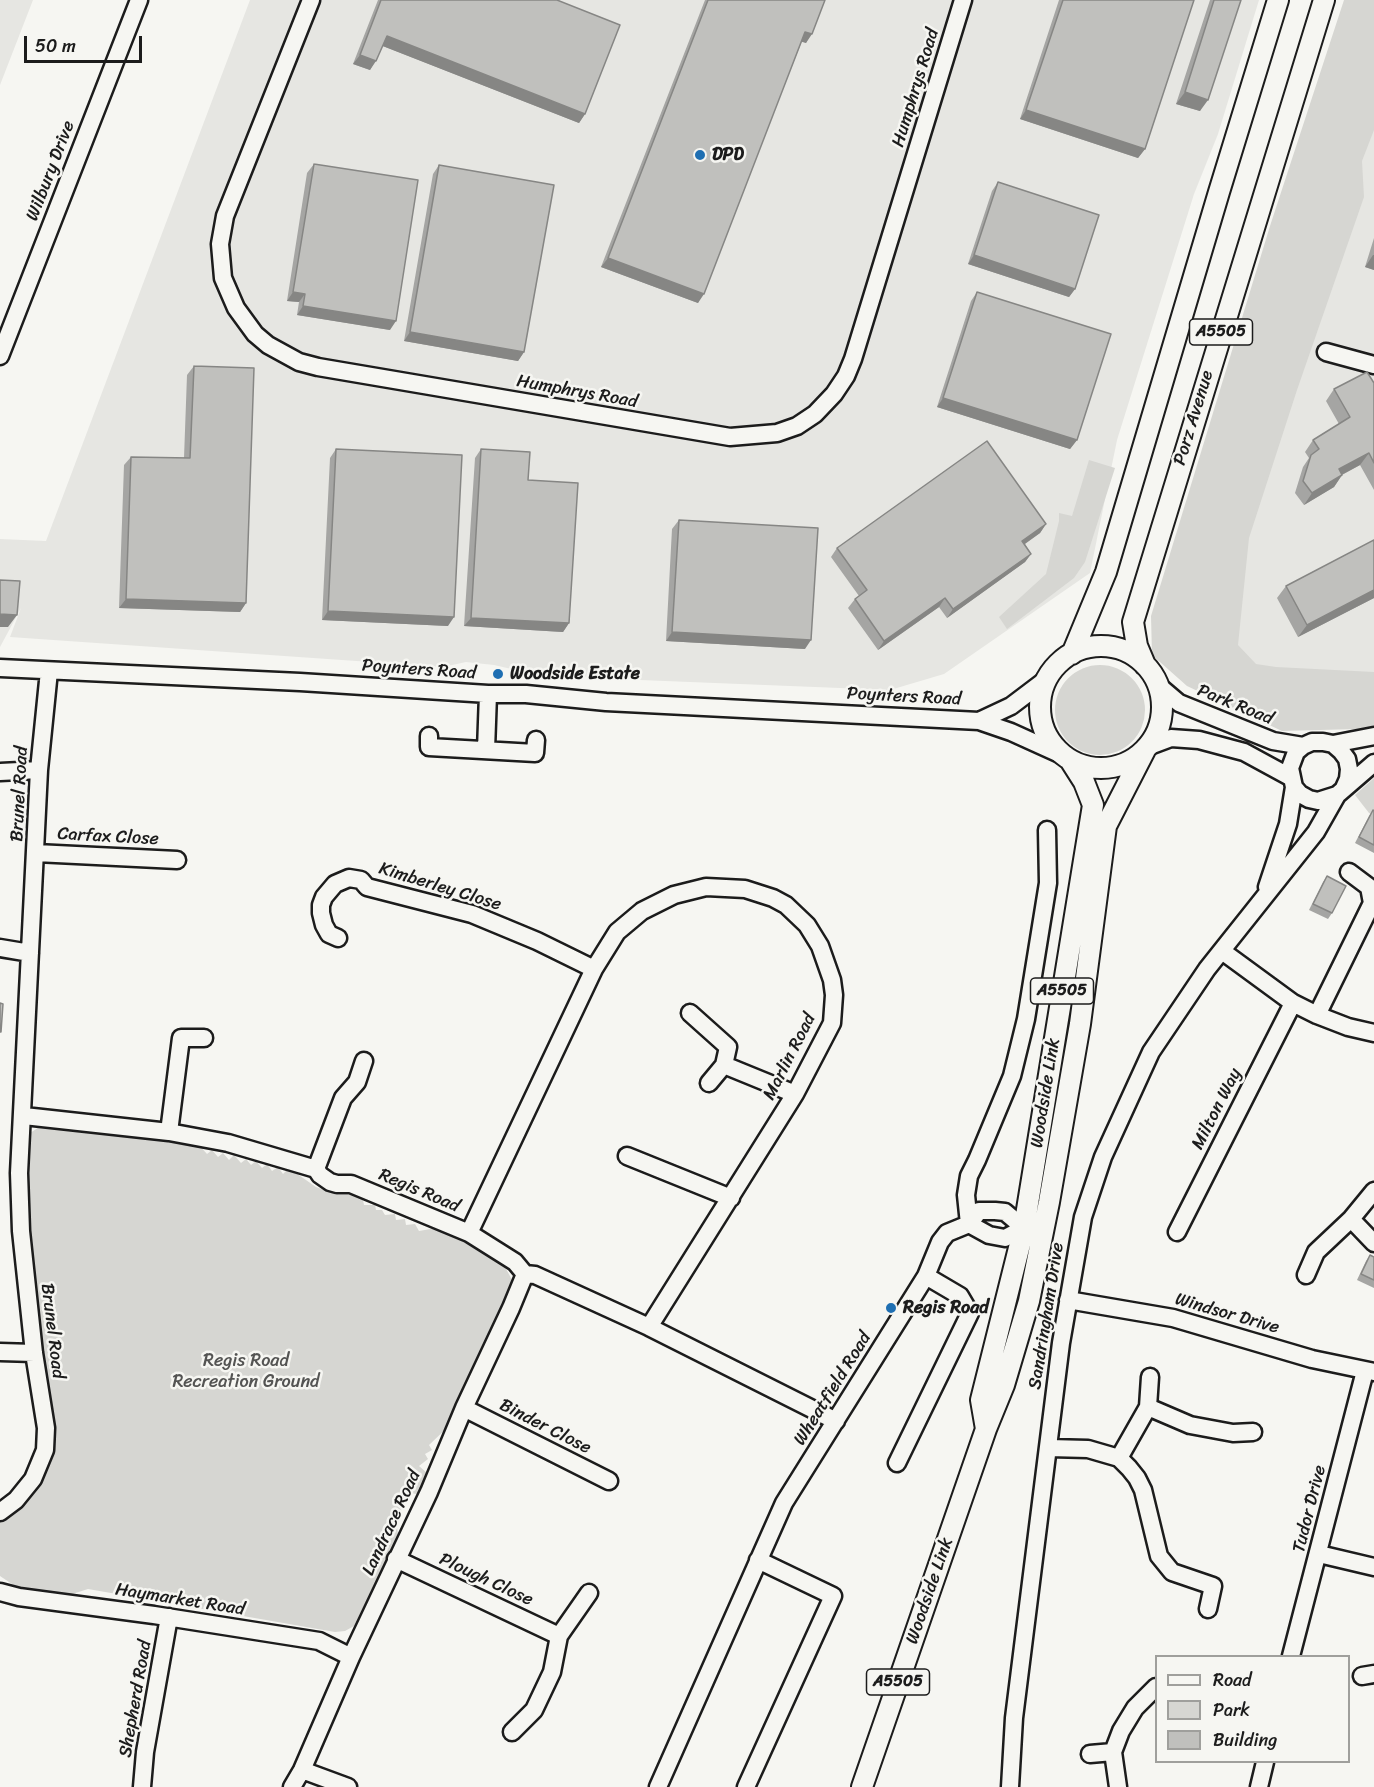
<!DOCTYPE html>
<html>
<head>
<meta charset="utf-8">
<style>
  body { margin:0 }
  #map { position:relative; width:1374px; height:1787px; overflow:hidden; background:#f6f6f2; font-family:Sriracha,sans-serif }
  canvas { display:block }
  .legend { position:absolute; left:1155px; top:1655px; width:195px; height:108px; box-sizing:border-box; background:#f6f6f2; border:2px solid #9f9f9c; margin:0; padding:8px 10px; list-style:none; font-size:18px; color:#1c1c1c }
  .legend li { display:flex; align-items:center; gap:12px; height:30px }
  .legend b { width:30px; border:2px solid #9f9f9c }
  .scale { position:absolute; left:24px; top:36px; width:118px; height:27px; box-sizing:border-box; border:3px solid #1c1c1c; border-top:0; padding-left:8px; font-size:18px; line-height:21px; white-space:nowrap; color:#1c1c1c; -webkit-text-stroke:4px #f6f6f2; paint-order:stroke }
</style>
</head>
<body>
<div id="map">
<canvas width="1374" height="1787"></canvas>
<ul class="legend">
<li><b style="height:8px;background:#f6f6f2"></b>Road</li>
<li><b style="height:16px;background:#d6d6d2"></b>Park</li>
<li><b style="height:16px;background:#c0c0bd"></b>Building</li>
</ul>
<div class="scale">50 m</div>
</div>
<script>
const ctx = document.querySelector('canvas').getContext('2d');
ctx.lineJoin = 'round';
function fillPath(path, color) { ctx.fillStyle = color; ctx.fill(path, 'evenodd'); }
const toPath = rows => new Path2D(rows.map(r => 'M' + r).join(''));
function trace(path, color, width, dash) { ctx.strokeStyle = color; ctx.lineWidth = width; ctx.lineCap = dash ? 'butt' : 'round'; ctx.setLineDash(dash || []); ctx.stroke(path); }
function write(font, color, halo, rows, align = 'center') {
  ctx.font = font + ' Sriracha,sans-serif'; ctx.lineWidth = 5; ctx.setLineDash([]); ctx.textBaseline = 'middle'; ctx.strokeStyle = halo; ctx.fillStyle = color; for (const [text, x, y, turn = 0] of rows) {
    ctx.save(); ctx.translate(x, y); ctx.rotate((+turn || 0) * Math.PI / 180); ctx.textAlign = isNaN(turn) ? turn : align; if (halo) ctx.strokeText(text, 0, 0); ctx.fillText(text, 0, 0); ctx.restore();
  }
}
const built = toPath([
  [0,0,33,0,0,85],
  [250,0,1259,0,1218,134,1194,194,1117,440,1090,573,944,674,890,690,615,679,529,673,494,665,466,662,443,667,10,637,21,608,0,647,0,539,46,541],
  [1374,53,1374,685,1288,687,1228,657,1226,542]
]);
const green = toPath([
  [1344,0,1374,0,1374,130,1362,161,1364,197,1297,390,1249,538,1238,645,1256,664,1276,667,1374,672,1374,726,1358,729,1282,731,1187,686,1152,655,1151,616,1270,226],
  [1089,460,1115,468,1085,562,1074,578,1007,629,999,617,1046,574,1059,521,1059,513,1072,516],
  '1055 710a45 45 0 1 1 90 0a45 45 0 1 1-90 0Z',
  [1374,778,1374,815,1369,813,1355,795],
  [44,1124,83,1127,199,1145,207,1154,212,1150,218,1157,223,1153,229,1160,234,1155,241,1163,246,1159,251,1165,256,1161,262,1168,267,1164,272,1171,278,1167,283,1174,287,1170,283,1164,316,1187,338,1195,364,1195,372,1199,363,1200,364,1205,375,1205,376,1210,382,1210,385,1215,395,1214,396,1220,405,1219,406,1225,415,1224,419,1231,436,1228,467,1240,505,1267,510,1276,514,1285,450,1425,429,1445,432,1450,425,1454,428,1459,419,1466,427,1473,418,1494,407,1493,407,1502,401,1503,402,1512,396,1515,398,1536,354,1626,345,1631,335,1632,88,1589,66,1596,51,1596,15,1586,0,1576,0,1519,14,1509,53,1422,29,1268,26,1144,30,1133]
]);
const minor = toPath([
  [311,0,225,216,220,244,223,278,236,308,255,334,268,345,299,362,318,367,730,437,777,433,797,426,815,414,834,394,846,376,853,359,963,0],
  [1326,352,1374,365],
  [0,356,139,0],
  [0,668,300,682,488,694,526,694,606,702,979,721,1011,732,1064,756],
  [1159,686,1179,703,1273,741,1303,746],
  [979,721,1011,706,1048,678],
  [429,736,429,747,535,753,536,740],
  [1333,744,1374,736],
  [1147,747,1171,738,1199,740,1244,752,1290,777],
  [486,750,488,694],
  [0,772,39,770],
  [1344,788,1348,779,1349,769,1347,759,1341,751,1333,744,1323,742,1312,742,1303,746,1296,752,1290,768,1294,787,1300,794,1309,799,1318,801,1337,795,1374,763],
  [36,853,177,860],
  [1267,887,1288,824,1294,787],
  [338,938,329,934,324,925,321,913,321,905,324,897,335,884,349,878,361,880,367,887,472,914,537,941,594,969],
  [0,948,30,953],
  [1222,951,1293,1003,1317,1015,1348,1027,1374,1033],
  [690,1013,728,1047,724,1065,795,1094],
  [1317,1015,1372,903,1369,887,1349,872],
  [709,1083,724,1065],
  [24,1116,169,1132,228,1143,316,1169,320,1175,330,1182,337,1184,351,1184,469,1233,515,1262,525,1274,535,1275,649,1327,836,1421],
  [169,1132,181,1038,204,1038],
  [627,1156,731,1198],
  [316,1169,343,1098,357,1082,364,1061],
  [1374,1191,1351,1219,1374,1243],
  [969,1224,966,1195,969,1176,977,1160,1012,1076,1026,1019,1048,883,1047,830],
  [969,1224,979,1211,995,1211,1005,1212,1024,1228,1033,1230],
  [969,1224,989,1235,1005,1238,1024,1228],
  [1177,1232,1293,1003],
  [469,1233,594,969,617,932,642,911,674,895,706,887,745,889,773,898,786,905,807,925,820,946,832,980,834,995,832,1023,795,1094,649,1327],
  [1306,1275,1316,1252,1351,1219],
  [1068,1300,1173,1318,1312,1359,1374,1372],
  [0,1352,34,1353],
  [1148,1407,1190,1425,1233,1433,1253,1432],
  [464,1408,609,1481],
  [1049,1448,1088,1449,1119,1458,1129,1468,1137,1478,1143,1490,1159,1556,1172,1572,1213,1586,1208,1609],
  [1119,1458,1148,1407,1150,1377],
  [897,1463,970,1313,960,1296,926,1276],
  [0,1512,16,1500,33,1479,45,1450,46,1428,34,1353,21,1231,19,1173,39,770,49,671],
  [1319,1554,1374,1567],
  [396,1559,559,1636],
  [0,1592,19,1597,154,1615,319,1641,351,1657],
  [1291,1656,1365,1371],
  [1362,1676,1374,1674],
  [512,1732,534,1710,552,1672,559,1636,589,1593],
  [1090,1754,1113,1752],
  [302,1770,348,1787],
  [142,1787,145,1752,169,1617],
  [292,1787,302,1770,351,1657,429,1492,464,1408,511,1308,525,1274],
  [658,1787,784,1503,926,1276,940,1242,947,1233,969,1224],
  [746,1787,833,1596,758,1560],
  [1010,1787,1014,1718,1061,1343,1083,1217,1103,1157,1151,1052,1207,969,1316,832,1337,795],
  [1118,1787,1113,1752,1121,1731,1135,1708,1156,1687],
  [1259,1787,1265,1762]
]);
const major = toPath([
  '1040 707a61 61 0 1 1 122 0a61 61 0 1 1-122 0Z',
  [1072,654,1106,572,1219,192,1278,0],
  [1145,665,1137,646,1133,622,1324,0],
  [986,1429,981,1400,1024,1228,1093,805,1084,782,1070,760],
  [862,1787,986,1429,1004,1385,1029,1301,1049,1202,1080,1024,1106,826,1145,750]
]);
const wall = toPath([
  [378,0,557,0,585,114,579,123,383,46,370,70,353,64],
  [705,0,825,0,806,43,802,41,698,303,601,267],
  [1059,0,1194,0,1145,149,1138,158,1020,119],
  [1210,0,1241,0,1200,111,1176,104],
  [314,164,390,330,297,315,299,302,287,301,307,173],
  [439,165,524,352,518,361,404,341,433,174],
  [998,182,1075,289,1069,297,968,264,992,191],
  [1374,238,1374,270,1365,267],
  [977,292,1077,440,1070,449,937,407,971,301],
  [194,366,246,603,240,612,119,608,124,465,131,457,184,458,187,375],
  [1374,383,1374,490,1360,465,1342,475,1334,487,1304,505,1295,493,1303,467,1309,458,1305,452,1313,440,1339,424,1326,401,1334,389],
  [336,449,448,626,322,620,330,458],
  [481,449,528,480,569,623,563,632,464,626,475,458],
  [679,520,805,649,666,641,672,529],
  [1046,524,1040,533,1025,544,1031,554,1025,562,947,618,939,607,878,650,848,608,855,599,859,596,831,557,837,548],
  [1374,540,1374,598,1298,637,1277,598,1286,586],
  [1373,810,1374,811,1374,853,1355,843,1369,816],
  [1327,876,1332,913,1328,919,1309,910,1323,882],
  [1370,1255,1374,1257,1374,1288,1357,1280,1366,1261]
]);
const shadedWall = toPath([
  [805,32,812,34,806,43,799,41],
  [387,36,585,114,579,123,380,45],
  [360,55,376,61,370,70,353,64],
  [1185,92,1208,100,1200,111,1176,104],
  [1026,110,1145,149,1138,158,1020,119],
  [974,255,1075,289,1069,297,968,264],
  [1373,255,1374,255,1374,270,1365,267],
  [608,258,704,294,698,303,601,267],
  [293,292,305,294,299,302,287,301],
  [303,306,396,321,390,330,297,315],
  [410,332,524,352,518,361,404,341],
  [943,398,1077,440,1070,449,937,407],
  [1369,453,1360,465,1330,481,1339,469],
  [1342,475,1334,487,1304,505,1312,493],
  [1046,524,1040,533,1016,550,1022,541],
  [1031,554,1025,562,947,618,953,609],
  [1374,590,1374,598,1298,637,1307,625],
  [945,598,939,607,878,650,884,641],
  [126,599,246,603,240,612,119,608],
  [328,611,454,617,448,626,322,620],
  [0,614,17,615,8,627,0,627],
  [471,618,569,623,563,632,464,626],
  [672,632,811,640,805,649,666,641]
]);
const building = toPath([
  [381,0,557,0,620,25,585,114,387,36,376,61,360,55,381,0],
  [708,0,825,0,812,34,805,32,704,294,608,258,708,0],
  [1063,0,1194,0,1145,149,1026,110,1063,0],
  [1214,0,1241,0,1208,100,1185,92,1214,0],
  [314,164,418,180,396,321,303,306,305,294,293,292,314,164],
  [439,165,554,185,524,352,410,332,439,165],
  [998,182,1099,215,1075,289,974,255,998,182],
  [977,292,1111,334,1077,440,943,398,977,292],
  [194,366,254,368,246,603,126,599,131,457,190,458,194,366],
  [1367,372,1374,383,1374,463,1369,453,1339,469,1342,475,1312,493,1303,481,1311,455,1319,449,1313,440,1350,417,1334,389,1367,372],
  [987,441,1046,524,1022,541,1031,554,953,609,945,598,884,641,855,599,867,590,837,548,987,441],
  [336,449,462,455,454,617,328,611,336,449],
  [481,449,530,452,528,480,578,483,569,623,471,618,481,449],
  [679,520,818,528,811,640,672,632,679,520],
  [1374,540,1374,590,1307,625,1286,586,1374,540],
  [0,580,20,581,17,615,0,614,0,580],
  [1373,810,1374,811,1374,845,1359,837,1373,810],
  [1327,876,1346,886,1332,913,1313,904,1327,876],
  [0,1003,3,1004,1,1032,0,1032,0,1003],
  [1370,1255,1374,1257,1374,1280,1361,1274,1370,1255]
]);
const markers = [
  [700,155,6,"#1f6fb2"],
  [498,674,6,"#1f6fb2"],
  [891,1308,6,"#1f6fb2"]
];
const shields = [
  [1221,332,63],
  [1062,991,63],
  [898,1682,63]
];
const shieldNames = [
  ["A5505",1221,332],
  ["A5505",1062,991],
  ["A5505",898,1682]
];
const streetNames = [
  ["Humphrys Road",916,88,-73],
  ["Wilbury Drive",51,171,-69],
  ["Humphrys Road",577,392,10],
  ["Porz Avenue",1194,418,-73],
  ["Poynters Road",419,670,4],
  ["Poynters Road",904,697,3],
  ["Park Road",1235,705,22],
  ["Brunel Road",20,794,-87],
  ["Carfax Close",108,837,3],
  ["Kimberley Close",440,887,17],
  ["Marlin Road",790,1057,-63],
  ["Woodside Link",1046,1093,-81],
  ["Milton Way",1217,1109,-63],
  ["Regis Road",419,1191,23],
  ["Windsor Drive",1227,1314,16],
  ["Sandringham Drive",1047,1316,-81],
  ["Brunel Road",52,1331,83],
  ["Wheatfield Road",833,1389,-58],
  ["Binder Close",545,1427,27],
  ["Tudor Drive",1310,1509,-76],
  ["Landrace Road",392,1523,-65],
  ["Plough Close",486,1580,25],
  ["Woodside Link",930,1591,-71],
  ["Haymarket Road",180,1600,9],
  ["Shepherd Road",136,1699,-80]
];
const poiNames = [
  ["DPD",712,155],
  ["Woodside Estate",510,674],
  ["Regis Road",903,1308]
];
const parkNames = [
  ["Regis Road",246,1361],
  ["Recreation Ground",246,1382]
];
fillPath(built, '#e6e6e2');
fillPath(green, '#d6d6d2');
trace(minor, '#1c1c1c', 21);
trace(major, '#1c1c1c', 24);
trace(minor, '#f6f6f2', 16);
trace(major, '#f6f6f2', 20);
fillPath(wall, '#a5a5a3');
fillPath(shadedWall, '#868684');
fillPath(building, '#c0c0bd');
trace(building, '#868684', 1.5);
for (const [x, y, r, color] of markers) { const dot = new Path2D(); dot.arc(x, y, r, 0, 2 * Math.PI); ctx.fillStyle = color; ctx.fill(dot); trace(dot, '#f6f6f2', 2); }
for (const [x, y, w] of shields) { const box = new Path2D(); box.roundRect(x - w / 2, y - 13, w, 26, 4.5); ctx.fillStyle = '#f6f6f2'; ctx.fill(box); trace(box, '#1c1c1c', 1.5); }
write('bold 16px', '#1c1c1c', null, shieldNames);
write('18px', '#1c1c1c', '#f6f6f2', streetNames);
write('bold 18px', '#1c1c1c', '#f6f6f2', poiNames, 'left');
write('18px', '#545453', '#f6f6f2', parkNames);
</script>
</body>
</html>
